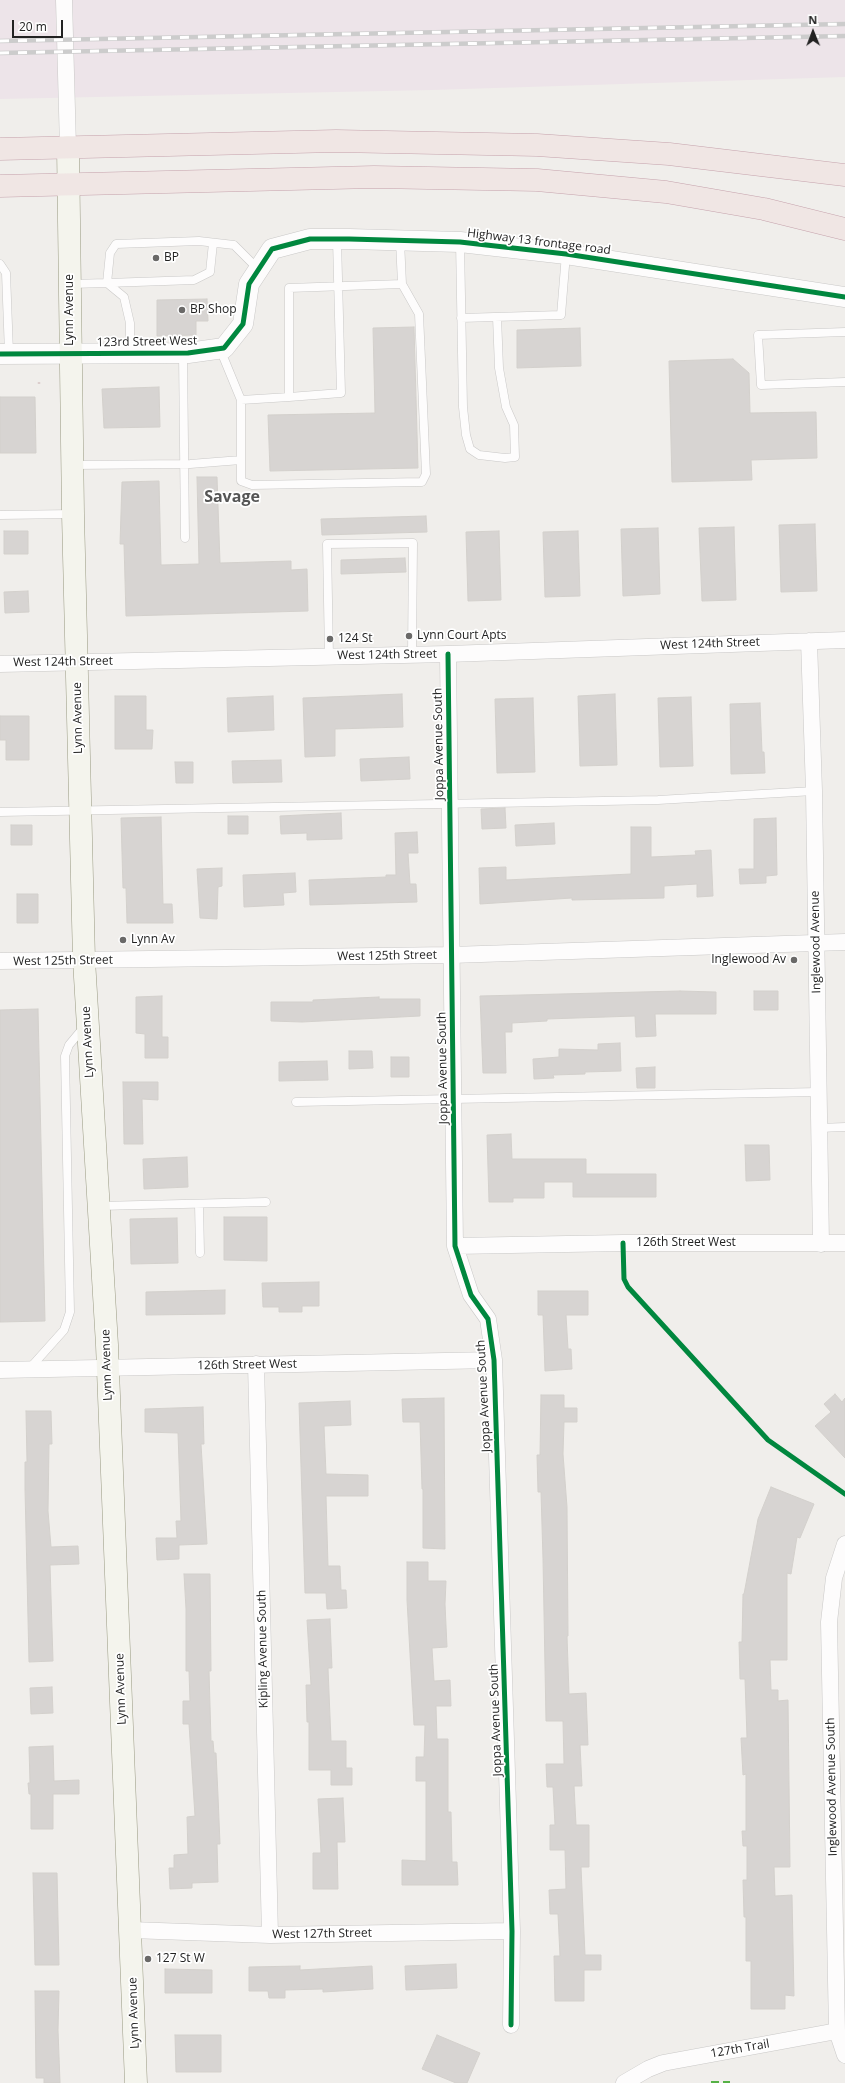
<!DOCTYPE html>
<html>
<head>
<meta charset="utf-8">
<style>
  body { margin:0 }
  #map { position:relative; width:845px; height:2083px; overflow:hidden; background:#f0eeeb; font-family:"Open Sans",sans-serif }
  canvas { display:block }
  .north { position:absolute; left:793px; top:12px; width:40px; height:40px; -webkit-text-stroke:3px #fff; paint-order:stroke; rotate:359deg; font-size:11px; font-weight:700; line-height:16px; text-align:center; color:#222 }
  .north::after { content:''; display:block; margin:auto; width:14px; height:18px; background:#222; clip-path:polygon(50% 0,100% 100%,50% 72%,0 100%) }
  .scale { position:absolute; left:12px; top:20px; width:51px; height:18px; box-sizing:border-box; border:2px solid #222; border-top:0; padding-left:5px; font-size:12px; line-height:14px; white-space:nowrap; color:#222; -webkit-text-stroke:3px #fff; paint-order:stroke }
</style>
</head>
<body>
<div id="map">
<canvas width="845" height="2083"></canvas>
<div class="north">N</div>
<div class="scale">20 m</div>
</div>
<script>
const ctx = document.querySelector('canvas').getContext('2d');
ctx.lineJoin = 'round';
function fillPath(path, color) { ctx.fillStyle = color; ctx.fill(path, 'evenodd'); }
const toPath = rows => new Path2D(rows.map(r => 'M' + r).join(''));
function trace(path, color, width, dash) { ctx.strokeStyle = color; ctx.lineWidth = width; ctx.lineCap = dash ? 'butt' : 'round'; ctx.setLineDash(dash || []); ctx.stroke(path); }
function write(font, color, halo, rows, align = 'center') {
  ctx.font = font + ' "Open Sans",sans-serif'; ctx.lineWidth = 3.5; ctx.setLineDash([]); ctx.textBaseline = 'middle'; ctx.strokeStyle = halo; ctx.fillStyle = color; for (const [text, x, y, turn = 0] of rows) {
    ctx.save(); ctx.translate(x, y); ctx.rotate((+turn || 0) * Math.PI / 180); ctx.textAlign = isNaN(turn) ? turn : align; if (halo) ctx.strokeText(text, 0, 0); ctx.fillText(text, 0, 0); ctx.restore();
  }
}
const industrial = toPath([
  [0,0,845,0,845,77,432,90,0,99]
]);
const building = toPath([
  [207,299,208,321,196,321,196,335,157,336,157,300,207,299],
  [414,327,418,468,270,471,268,415,375,413,373,328,414,327],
  [580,328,581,366,517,368,517,330,580,328],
  [733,359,749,373,750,413,816,412,817,458,751,460,752,480,672,482,669,361,733,359],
  [159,387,160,427,104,428,102,389,159,387],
  [0,397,35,397,36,453,0,453,0,397],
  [197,477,217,477,220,563,291,561,291,570,307,569,308,611,126,616,124,544,120,544,122,482,159,481,161,565,199,564,197,477],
  [426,516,427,532,322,535,321,519,426,516],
  [815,524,817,591,781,592,779,525,815,524],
  [734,527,736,600,702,601,699,528,734,527],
  [658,528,660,594,623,596,621,529,658,528],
  [4,531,28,531,28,554,4,554,4,531],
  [499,531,501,600,468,601,466,532,499,531],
  [578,531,580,596,545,597,543,532,578,531],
  [405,558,406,572,341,574,341,560,405,558],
  [28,591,29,612,5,613,4,592,28,591],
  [402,694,403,727,335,729,335,756,305,757,303,698,402,694],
  [615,694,617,765,580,766,578,696,615,694],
  [115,696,146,696,146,730,153,730,152,749,115,749,115,696],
  [273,696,274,730,228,732,227,698,273,696],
  [691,697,693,766,660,767,658,698,691,697],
  [533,698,535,772,497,773,495,699,533,698],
  [760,703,762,752,764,752,765,773,731,774,730,704,760,703],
  [0,716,29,716,29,760,6,760,6,740,0,740,0,716],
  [409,757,410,779,361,781,360,759,409,757],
  [281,760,282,782,233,783,232,761,281,760],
  [175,762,193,762,193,783,176,783,175,762],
  [505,808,506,828,482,829,481,809,505,808],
  [341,813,342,839,307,840,307,833,281,834,280,816,341,813],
  [228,816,248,816,248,834,228,834,228,816],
  [161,817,163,904,172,904,173,923,127,923,126,888,123,888,121,818,161,817],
  [776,818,777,875,766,876,766,883,740,884,739,869,754,869,754,819,776,818],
  [554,823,555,844,516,846,515,825,554,823],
  [11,825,32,825,32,845,11,845,11,825],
  [631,827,651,827,651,857,696,855,695,851,711,850,713,896,697,897,697,884,664,886,664,898,572,900,572,898,480,904,479,868,506,867,506,880,631,874,631,827],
  [417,832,418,853,408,853,410,884,416,884,417,902,310,905,309,880,386,877,386,875,396,875,395,833,417,832],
  [222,868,222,886,218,887,217,919,200,918,197,869,222,868],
  [295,873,296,892,283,893,284,905,244,907,243,875,295,873],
  [17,894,38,894,38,923,17,923,17,894],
  [680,991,716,992,716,1014,655,1014,656,1036,636,1037,635,1016,547,1019,547,1021,512,1023,512,1032,505,1032,506,1073,483,1073,480,996,680,991],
  [754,991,778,991,778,1010,754,1010,754,991],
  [162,996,162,1037,168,1037,168,1058,145,1058,145,1034,136,1033,136,997,162,996],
  [379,997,379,999,420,999,420,1016,302,1022,271,1021,271,1002,313,1002,313,1000,379,997],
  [38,1009,45,1321,0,1322,0,1010,38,1009],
  [620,1043,621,1071,585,1072,585,1074,553,1075,554,1078,534,1079,533,1059,559,1057,559,1049,598,1050,598,1044,620,1043],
  [349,1051,372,1051,373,1068,349,1069,349,1051],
  [391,1057,409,1057,409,1077,391,1077,391,1057],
  [327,1061,328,1080,279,1081,279,1062,327,1061],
  [655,1067,655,1088,637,1088,636,1068,655,1067],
  [123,1082,158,1082,158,1100,142,1099,143,1144,124,1144,123,1082],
  [511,1134,512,1159,586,1159,586,1174,656,1174,656,1197,573,1197,573,1182,544,1182,544,1198,513,1198,513,1202,489,1202,487,1135,511,1134],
  [745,1145,769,1145,770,1180,746,1181,745,1145],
  [187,1157,188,1187,144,1189,143,1159,187,1157],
  [224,1217,267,1217,267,1261,224,1260,224,1217],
  [177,1218,178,1263,131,1264,130,1219,177,1218],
  [319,1282,319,1306,302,1306,302,1312,279,1312,279,1307,263,1307,262,1283,319,1282],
  [225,1290,225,1314,146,1315,146,1292,225,1290],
  [538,1291,588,1291,588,1315,566,1315,568,1349,571,1349,572,1369,545,1371,543,1315,538,1315,538,1291],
  [835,1394,842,1402,845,1398,845,1458,815,1426,831,1412,824,1404,835,1394],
  [541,1395,564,1395,564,1408,577,1408,577,1422,564,1422,563,1454,567,1507,568,1636,567,1636,569,1694,586,1693,588,1745,580,1745,582,1786,574,1786,576,1825,589,1825,589,1867,581,1867,585,1955,601,1955,601,1970,584,1970,584,2001,555,2001,554,1956,560,1956,558,1914,550,1914,549,1890,566,1889,565,1850,550,1850,550,1825,555,1825,553,1787,547,1787,546,1764,564,1764,563,1721,546,1721,543,1559,541,1492,538,1492,537,1455,540,1455,541,1395],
  [444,1398,445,1549,423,1548,423,1489,422,1489,420,1422,403,1422,402,1399,444,1398],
  [350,1401,351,1425,324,1426,326,1474,368,1475,368,1496,326,1496,328,1566,340,1566,341,1590,346,1590,347,1608,327,1609,326,1593,305,1593,299,1403,350,1401],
  [203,1407,204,1444,201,1444,207,1544,179,1545,179,1559,157,1560,156,1538,177,1538,176,1521,181,1521,178,1433,145,1432,145,1409,203,1407],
  [26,1411,51,1411,52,1444,49,1444,48,1511,51,1547,78,1546,79,1564,50,1565,53,1661,29,1662,25,1489,25,1462,27,1462,26,1411],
  [771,1487,814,1504,800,1538,797,1537,791,1574,787,1573,787,1660,770,1660,771,1690,778,1690,778,1701,788,1700,790,1867,774,1867,775,1896,792,1895,794,1996,785,1995,785,2009,751,2009,751,1961,746,1961,746,1917,744,1917,743,1880,747,1880,747,1846,743,1846,742,1831,746,1831,746,1774,743,1775,741,1738,747,1738,745,1679,740,1679,739,1642,742,1642,743,1594,744,1594,758,1519,771,1487],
  [407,1562,428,1562,428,1581,446,1581,445,1604,447,1647,432,1648,434,1681,450,1680,451,1706,436,1706,437,1739,448,1739,448,1812,451,1812,452,1862,457,1862,458,1885,402,1885,402,1860,426,1861,426,1781,416,1781,416,1757,424,1757,425,1725,414,1725,407,1600,407,1562],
  [184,1574,210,1574,211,1671,209,1671,211,1741,213,1741,214,1753,216,1753,218,1796,220,1844,217,1844,218,1882,192,1883,192,1888,170,1889,169,1868,174,1868,174,1855,188,1854,187,1817,195,1816,189,1724,183,1724,183,1701,190,1701,189,1671,186,1671,186,1609,184,1574],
  [330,1619,332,1668,328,1668,331,1741,346,1741,346,1768,352,1768,352,1785,331,1785,331,1770,309,1770,309,1722,307,1722,306,1685,311,1685,307,1620,330,1619],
  [52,1687,53,1713,31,1714,30,1688,52,1687],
  [53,1746,54,1781,79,1780,79,1794,53,1794,53,1829,31,1829,31,1794,29,1794,28,1783,30,1783,29,1747,53,1746],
  [343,1798,345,1842,337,1842,338,1889,313,1889,313,1853,321,1853,318,1799,343,1798],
  [33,1873,57,1873,59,1965,35,1965,33,1873],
  [456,1964,457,1988,406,1990,405,1966,456,1964],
  [300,1966,300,1970,372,1966,373,1989,323,1992,323,1989,285,1990,285,1998,269,1998,268,1991,249,1991,249,1967,300,1966],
  [165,1969,212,1970,212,1993,165,1993,165,1969],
  [35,1991,59,1991,58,2030,60,2083,44,2083,44,2078,36,2078,35,1991],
  [175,2035,221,2035,221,2072,176,2072,175,2035],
  [437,2035,480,2053,467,2083,456,2083,422,2069,437,2035]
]);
const path = toPath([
  [39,382,39,384,41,384]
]);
const service = toPath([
  [460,242,463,407,466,435,470,449,479,455,505,458,515,457,514,425,506,407,499,368,497,317],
  [0,264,6,273,9,353],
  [107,283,194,280,210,272,213,243],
  [107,283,124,297,130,323,130,353],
  [71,284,107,283,110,253,116,244,199,241,234,245,258,269],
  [461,318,561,315,566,254],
  [845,332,758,335,761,385,845,382],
  [220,349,241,400,241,481,252,485,422,482,426,474,419,314,402,284,400,241],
  [183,353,185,538],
  [289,397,341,393,337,240],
  [241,400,289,397,289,288,402,284],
  [72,465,190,464,241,460],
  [0,515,73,514],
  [329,657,327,544,413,543,412,655],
  [0,812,658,800,814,791],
  [296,1102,819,1092],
  [819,1128,845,1127],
  [199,1204,200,1253],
  [99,1206,266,1202],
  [30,1368,64,1330,70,1312,65,1056,69,1045,84,1027]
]);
const minor = toPath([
  [64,0,68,147],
  [809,641,814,791,821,1244],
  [448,654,455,1246,471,1295,488,1319,494,1360,512,1931,511,2025],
  [0,664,448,654,845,640],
  [0,961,451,955,845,942],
  [455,1246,623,1243,845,1243],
  [256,1364,270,1935],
  [0,1370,494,1360],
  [131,1930,270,1935,512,1931],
  [837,2031,829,1622,834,1578,845,1544],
  [624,2083,648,2069,663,2063,837,2031,845,2055]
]);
const tertiary = toPath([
  [0,354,188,353,224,348,243,324,249,284,272,249,310,239,349,239,460,242,566,254,845,297]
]);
const secondary = toPath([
  [68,147,73,514,84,960,107,1345,136,2083]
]);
const trunk = toPath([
  [0,149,336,141,537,145,669,154,845,175],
  [0,186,374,177,537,180,666,192,764,209,845,229]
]);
const rail = toPath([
  [0,41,845,24],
  [0,53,845,36]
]);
const quiet = toPath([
  [711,2083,730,2083]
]);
const cycleway = toPath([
  [0,354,188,353,224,348,243,324,249,284,272,249,310,239,349,239,460,242,566,254,845,297],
  [448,654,455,1246,471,1295,488,1319,494,1360,512,1931,511,2025],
  [623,1243,624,1279,628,1287,768,1440,845,1494]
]);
const markers = [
  [156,258,4,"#6a6968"],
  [182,310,4,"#6a6968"],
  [409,636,4,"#6a6968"],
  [330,639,4,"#6a6968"],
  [123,940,4,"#6a6968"],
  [794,960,4,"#6a6968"],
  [148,1959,4,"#6a6968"]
];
const streetNames = [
  ["Highway 13 frontage road",539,242,7],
  ["Lynn Avenue",70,310,-90],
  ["123rd Street West",147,342,-1],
  ["West 124th Street",710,644,-2],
  ["West 124th Street",387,655,-1],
  ["West 124th Street",63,662,-1],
  ["Lynn Avenue",78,718,-91],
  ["Joppa Avenue South",439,744,-91],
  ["Inglewood Avenue",816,942,-91],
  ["West 125th Street",387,956,-1],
  ["West 125th Street",63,961,-1],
  ["Lynn Avenue",88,1042,-93],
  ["Joppa Avenue South",443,1068,-91],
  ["126th Street West",686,1243],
  ["Lynn Avenue",107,1365,-92],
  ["126th Street West",247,1365,-1],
  ["Joppa Avenue South",484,1396,-93],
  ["Kipling Avenue South",263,1649,-91],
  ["Lynn Avenue",121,1689,-92],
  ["Joppa Avenue South",496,1720,-92],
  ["Inglewood Avenue South",832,1787,-91],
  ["West 127th Street",322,1934,-1],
  ["Lynn Avenue",134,2013,-92],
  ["127th Trail",740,2049,-10]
];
const poiNames = [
  ["BP",164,258],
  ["BP Shop",190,310],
  ["Lynn Court Apts",417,636],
  ["124 St",338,639],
  ["Lynn Av",131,940],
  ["Inglewood Av",786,960,"right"],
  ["127 St W",156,1959]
];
const districtNames = [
  ["Savage",232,497]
];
fillPath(industrial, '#ede4e9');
fillPath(building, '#d7d4d2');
trace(building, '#d3d0cc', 1);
trace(service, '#c9c8c7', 9);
trace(minor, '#c9c8c7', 17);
trace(tertiary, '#c9c8c7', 21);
trace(secondary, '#999a82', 23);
trace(trunk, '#c5a2ac', 23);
trace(path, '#dccecd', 2.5, [2, 2]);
trace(service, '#fdfcfc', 8);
trace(minor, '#fdfcfc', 16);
trace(tertiary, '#fdfcfc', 20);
trace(secondary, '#f4f4ed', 22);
trace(trunk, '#f0e6e4', 22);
trace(rail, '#ccc', 4.5);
trace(rail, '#fff', 3, [9]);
trace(quiet, '#55b145', 4, [8, 4]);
trace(cycleway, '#00873e', 5);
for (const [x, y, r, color] of markers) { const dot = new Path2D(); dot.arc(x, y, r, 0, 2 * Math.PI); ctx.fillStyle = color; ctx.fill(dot); trace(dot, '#fff', 1.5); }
write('12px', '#222', '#fff', streetNames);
write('12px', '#222', '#fff', poiNames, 'left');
write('bold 16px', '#555', '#fff', districtNames);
</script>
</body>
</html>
